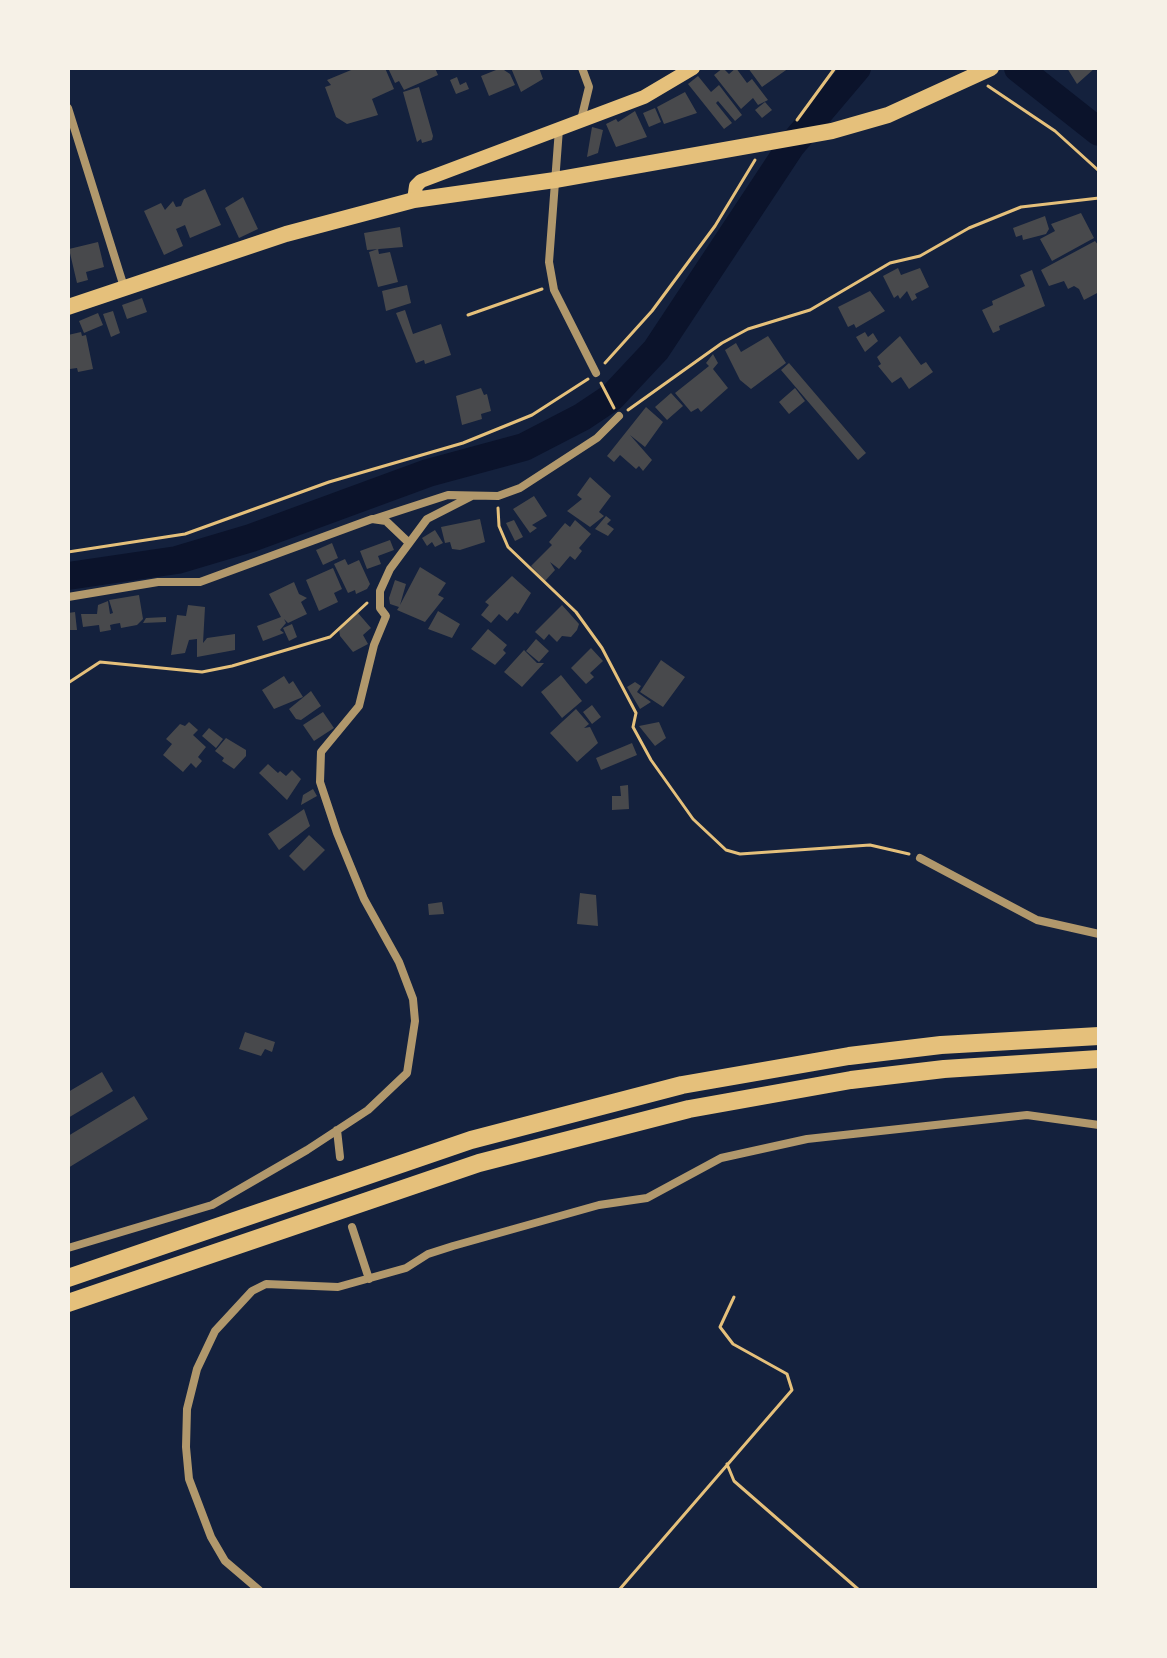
<!DOCTYPE html>
<html>
<head>
<meta charset="utf-8">
<style>
  body { margin:0 }
  #map { position:relative; width:1167px; height:1658px; overflow:hidden; background:#14213d; font-family:"Exo 2",sans-serif }
  canvas { display:block }
  .frame { position:absolute; inset:0; border:70px solid #f6f1e7; pointer-events:none }
</style>
</head>
<body>
<div id="map">
<canvas width="1167" height="1658"></canvas>
<div class="frame"></div>
</div>
<script>
const ctx = document.querySelector('canvas').getContext('2d');
ctx.lineJoin = 'round';
const toPath = rows => new Path2D(rows.map(r => 'M' + r).join(''));
function trace(path, color, width, dash) { ctx.strokeStyle = color; ctx.lineWidth = width; ctx.lineCap = dash ? 'butt' : 'round'; ctx.setLineDash(dash || []); ctx.stroke(path); }
function fillPath(path, color) { ctx.fillStyle = color; ctx.fill(path, 'evenodd'); }
const river = toPath([
  [1018,68,1099,132],
  [68,576,177,560,251,538,428,473,524,447,582,417,612,397,656,350,791,146,857,68]
]);
const building = toPath([
  [356,68,385,68,394,89,372,99,378,115,347,124,336,117,325,87,331,85,327,80],
  [388,68,435,68,438,75,404,90,399,81,395,83],
  [501,68,510,74,515,85,489,96,481,76],
  [511,68,539,68,543,79,521,92],
  [723,68,729,74,736,68,747,83,752,79,768,100,758,105,753,98,741,109,714,75],
  [748,68,789,68,762,87],
  [1067,68,1095,68,1077,84],
  [698,76,711,92,719,85,742,115,735,121,718,101,716,103,732,123,724,129,688,84],
  [457,77,460,85,466,82,469,89,456,94,450,80],
  [419,87,433,136,432,140,422,143,421,139,417,142,403,92],
  [685,92,697,113,664,124,657,107],
  [765,102,772,110,762,118,755,110],
  [655,108,661,122,649,127,643,113],
  [635,111,647,137,616,147,606,124,616,119,618,122],
  [592,127,603,130,598,153,587,157],
  [205,189,221,225,190,238,185,225,176,229,183,246,164,255,144,211,161,203,165,210,173,201,176,207,181,206,184,199],
  [243,197,258,229,239,238,225,208],
  [1081,213,1094,238,1052,261,1040,239,1055,231,1051,224],
  [1045,216,1049,229,1046,234,1023,240,1022,235,1016,237,1013,228],
  [400,227,403,247,367,250,364,233],
  [1095,241,1099,246,1099,292,1084,300,1079,289,1074,286,1068,289,1064,281,1049,286,1041,270],
  [98,242,104,267,86,272,88,280,77,283,69,249],
  [378,249,379,254,390,252,398,282,378,287,369,252],
  [898,268,901,275,920,268,929,287,915,294,917,298,912,301,907,291,900,299,898,295,894,298,883,276],
  [1032,270,1045,306,999,326,1000,330,993,333,982,310,993,305,992,301,1025,286,1020,275],
  [407,285,411,303,386,311,382,291],
  [870,291,885,311,856,328,854,324,848,327,838,307],
  [142,298,147,312,127,319,122,305],
  [405,310,413,334,441,324,451,355,425,364,424,360,416,363,396,313],
  [113,311,120,333,111,337,103,314],
  [98,313,103,325,84,333,79,321],
  [81,332,82,336,86,335,93,369,78,372,77,368,70,369,68,335],
  [865,332,868,337,873,333,878,341,865,352,856,337],
  [768,336,786,363,751,389,740,380,725,350,736,343,741,352],
  [900,336,921,365,926,362,933,372,909,389,901,377,892,383,878,366,881,364,877,357],
  [713,354,718,363,713,369,728,388,701,412,698,408,691,412,675,393,709,366,706,363],
  [789,363,866,453,858,460,781,370],
  [481,388,484,395,487,394,491,411,481,414,482,419,462,425,456,396],
  [795,388,805,401,789,414,779,402],
  [671,393,683,406,667,420,655,407],
  [646,407,663,422,645,447,630,435,652,460,643,471,639,466,636,469,620,455,614,462,607,456],
  [590,477,611,496,599,512,604,516,590,527,567,511,582,499,577,495],
  [534,496,547,516,532,525,537,528,530,533,513,509],
  [606,516,611,520,607,524,614,529,608,536,595,529],
  [480,519,485,542,460,550,452,549,450,542,445,543,441,527],
  [514,520,523,537,515,541,506,523],
  [575,520,591,534,579,548,582,551,575,560,570,556,559,569,550,562,555,570,545,581,531,566,552,545,549,542,565,523,570,527],
  [435,530,443,543,435,547,432,542,427,546,422,538],
  [390,540,394,550,378,556,381,564,367,569,360,551],
  [332,543,338,558,323,565,316,550],
  [345,559,348,565,359,560,370,584,367,589,356,594,355,590,348,593,334,564],
  [420,567,446,583,438,595,444,598,425,622,397,610,399,607,390,604,389,598,395,580,406,584,400,605],
  [333,568,342,589,334,593,338,602,319,611,306,580],
  [512,576,531,593,518,614,515,612,507,621,499,614,491,623,481,615,489,605,485,602],
  [294,582,299,594,307,598,301,602,307,614,288,623,284,619,286,623,280,630,284,633,263,641,257,626,281,617,269,594],
  [139,595,143,619,137,625,121,628,120,623,114,624,110,625,111,630,100,632,99,625,83,627,81,614,97,614,98,605,108,601,110,614,113,613,109,600],
  [188,605,205,607,203,643,207,638,235,634,235,650,197,657,197,639,189,640,185,653,171,655,177,615,186,616],
  [562,605,579,624,577,630,571,637,562,636,557,642,549,634,544,640,535,632],
  [438,611,460,624,452,638,428,629],
  [75,612,77,630,68,630,68,613],
  [358,613,371,628,363,635,368,644,353,652,340,636,339,629],
  [166,617,166,622,143,623,146,618],
  [292,624,297,637,289,641,283,628],
  [488,629,507,645,503,650,506,653,495,665,471,649],
  [536,639,549,651,539,662,526,651],
  [591,648,603,661,590,673,594,677,586,684,571,668],
  [524,650,537,663,544,663,522,687,504,672],
  [661,660,685,677,663,707,640,692],
  [561,675,582,701,562,718,541,692],
  [284,676,289,684,293,681,303,697,274,709,262,690],
  [635,682,641,686,637,692,651,702,640,709,627,687],
  [311,691,321,706,301,720,296,719,289,709],
  [592,705,601,717,592,724,583,712],
  [576,709,589,724,584,728,590,727,598,743,577,762,550,733],
  [323,712,334,728,314,741,303,725],
  [189,722,198,730,193,735,206,747,198,757,202,761,196,768,191,763,183,772,163,755,172,744,166,739,180,724,185,726],
  [659,722,666,738,655,746,639,726],
  [209,728,223,739,216,748,202,736],
  [226,738,246,750,246,756,234,769,222,761,224,758,215,751],
  [632,743,637,755,601,770,596,758],
  [268,764,278,773,280,771,286,776,292,770,301,779,287,800,259,773],
  [628,785,629,809,612,810,612,796,621,796,620,786],
  [313,789,317,796,301,805,303,795],
  [304,809,310,826,279,850,268,834],
  [309,835,325,850,304,871,289,856],
  [580,893,596,895,598,926,577,924],
  [442,902,444,914,429,915,428,904],
  [245,1032,275,1042,272,1052,265,1049,261,1056,239,1049],
  [102,1072,113,1091,68,1118,68,1092],
  [134,1096,148,1119,68,1168,68,1136]
]);
const path = toPath([
  [988,86,1055,131,1099,171],
  [797,120,835,68],
  [468,315,542,289],
  [605,363,652,311,715,226,755,160],
  [601,383,614,408],
  [628,410,722,343,748,329,810,310,890,263,920,256,969,228,1021,207,1099,198],
  [498,508,499,526,508,547,576,612,602,648,636,713,633,727,651,760,693,819,726,850,740,854,870,845,909,854],
  [68,552,185,534,329,482,463,443,532,415,588,379],
  [68,683,100,662,202,672,232,666,330,637,367,603],
  [727,1464,734,1481,859,1590],
  [619,1590,792,1390,787,1374,733,1344,720,1327,734,1297]
]);
const minor = toPath([
  [68,108,124,287],
  [581,120,589,87,582,68],
  [559,129,549,262,554,290,596,373],
  [374,519,448,495,498,496,520,488,597,438,619,416],
  [68,597,158,582,200,582,372,519,386,521,407,541],
  [920,858,1037,920,1099,934],
  [337,1130,340,1157],
  [352,1227,369,1279],
  [68,1248,212,1205,307,1150,368,1110,407,1073,415,1021,413,999,399,962,364,899,337,833,320,782,321,752,359,706,374,645,386,616,380,608,380,591,390,569,427,519,472,496],
  [259,1590,225,1561,211,1537,189,1479,186,1447,187,1409,197,1369,215,1331,252,1291,266,1284,338,1287,406,1268,428,1254,453,1246,599,1205,647,1198,721,1158,807,1139,1027,1115,1099,1125]
]);
const secondary = toPath([
  [414,200,416,186,421,181,644,97,693,68]
]);
const primary = toPath([
  [68,307,286,234,414,200,555,180,832,131,888,115,991,68]
]);
const motorway = toPath([
  [68,1278,471,1140,682,1085,849,1056,941,1045,1099,1036],
  [68,1303,479,1163,689,1109,851,1080,944,1069,1099,1059]
]);
trace(river, '#0b132b', 28);
fillPath(building, '#48494c');
trace(path, '#e5c07b', 3);
trace(minor, '#b1986c', 8);
trace(secondary, '#e5c07b', 14);
trace(primary, '#e5c07b', 16);
trace(motorway, '#e5c07b', 18);
</script>
</body>
</html>
